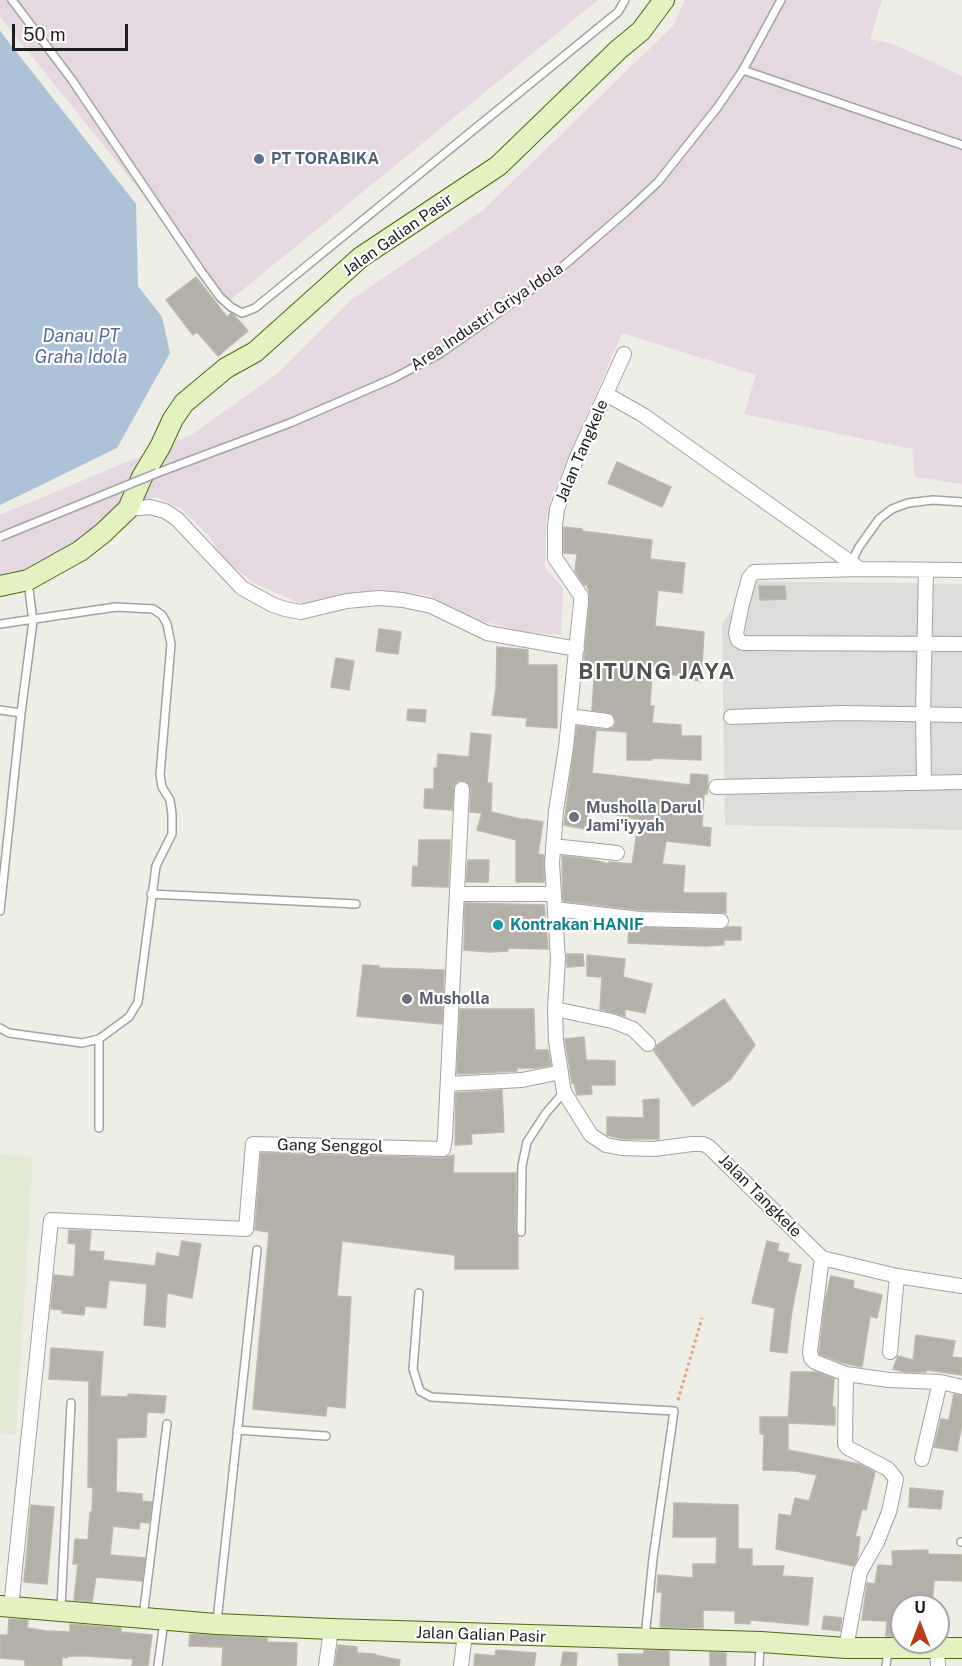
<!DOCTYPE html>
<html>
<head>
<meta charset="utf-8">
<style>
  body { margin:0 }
  #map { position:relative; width:962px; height:1666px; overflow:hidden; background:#eeede6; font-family:"Public Sans",sans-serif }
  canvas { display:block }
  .north { position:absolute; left:890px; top:1594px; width:60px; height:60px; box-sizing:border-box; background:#fff; border:2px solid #a5a5a5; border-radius:50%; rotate:0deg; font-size:16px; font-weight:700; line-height:24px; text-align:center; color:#1e1e1e }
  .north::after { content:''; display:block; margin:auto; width:21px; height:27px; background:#b63d16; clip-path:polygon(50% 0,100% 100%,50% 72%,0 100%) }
  .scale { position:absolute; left:12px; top:24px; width:116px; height:27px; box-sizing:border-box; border:3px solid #1e1e1e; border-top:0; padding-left:8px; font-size:18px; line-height:21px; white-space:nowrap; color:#1e1e1e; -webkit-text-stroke:4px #fff; paint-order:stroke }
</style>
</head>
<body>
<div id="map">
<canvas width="962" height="1666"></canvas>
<div class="north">U</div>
<div class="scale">50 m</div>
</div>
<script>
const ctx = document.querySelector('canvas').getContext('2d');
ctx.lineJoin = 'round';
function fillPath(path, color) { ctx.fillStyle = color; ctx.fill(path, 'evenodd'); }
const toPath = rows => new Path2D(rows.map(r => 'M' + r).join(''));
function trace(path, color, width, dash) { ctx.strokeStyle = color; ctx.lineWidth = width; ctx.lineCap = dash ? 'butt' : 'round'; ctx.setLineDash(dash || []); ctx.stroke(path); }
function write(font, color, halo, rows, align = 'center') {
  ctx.font = font + ' "Public Sans",sans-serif'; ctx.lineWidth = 4.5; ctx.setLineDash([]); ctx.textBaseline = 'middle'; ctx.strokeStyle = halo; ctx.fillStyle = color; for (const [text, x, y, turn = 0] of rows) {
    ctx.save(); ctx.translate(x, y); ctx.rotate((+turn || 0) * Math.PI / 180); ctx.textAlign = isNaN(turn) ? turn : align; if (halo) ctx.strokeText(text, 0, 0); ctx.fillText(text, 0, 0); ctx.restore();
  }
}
const residential = toPath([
  [750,581,962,584,962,830,725,825,722,624]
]);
const industrial = toPath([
  [0,0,598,0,229,301,0,17],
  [685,0,882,0,870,39,893,44,962,76,962,484,915,477,912,449,744,414,756,375,622,333,552,496,546,518,545,568,563,588,561,635,525,632,469,618,429,595,383,591,342,596,306,606,254,583,225,561,209,536,181,509,156,497,111,513,81,540,24,572,0,577,0,515,191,435,277,374,351,300,482,211,673,26]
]);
const farmland = toPath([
  [0,1154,33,1157,16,1435,0,1433]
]);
const water = toPath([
  [0,31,136,204,138,286,162,317,170,353,117,448,0,505]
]);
const building = toPath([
  [196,277,227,317,231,313,234,315,248,331,218,356,197,332,193,335,166,300,196,277],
  [617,462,671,487,662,507,608,483,617,462],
  [564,527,582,529,582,531,652,540,650,559,685,563,682,593,658,590,655,626,704,632,701,681,683,679,683,676,652,672,650,706,654,706,652,723,681,725,681,736,701,736,701,760,652,758,652,760,627,760,627,732,596,730,592,773,690,785,691,774,708,775,707,794,704,794,702,827,711,828,710,846,666,841,662,864,685,866,683,893,726,893,726,913,641,910,563,901,562,856,589,859,609,864,609,862,632,864,639,820,589,808,585,829,564,825,577,726,606,730,614,727,616,722,612,714,592,710,595,664,584,663,590,595,587,585,584,585,575,571,577,554,564,553,564,527],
  [759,586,785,586,786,599,760,600,759,586],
  [379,629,401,632,398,654,376,651,379,629],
  [497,647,528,650,528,665,557,665,557,728,526,726,527,718,492,715,496,689,497,647],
  [336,658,354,661,349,690,331,687,336,658],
  [408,709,426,710,425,722,407,720,408,709],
  [471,733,491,735,487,783,492,783,491,812,525,820,525,819,543,822,538,854,544,855,544,882,516,882,516,840,477,830,482,813,470,812,471,789,466,781,458,781,454,785,452,810,424,808,425,789,434,789,434,768,437,768,438,754,469,757,471,733],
  [419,840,450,840,448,887,412,886,413,866,418,867,419,840],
  [468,860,489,860,488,882,466,882,468,860],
  [465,903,544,905,548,949,508,948,508,951,489,952,464,950,465,903],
  [629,927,721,930,728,927,741,927,741,940,724,940,724,945,704,946,628,943,629,927],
  [567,954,583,954,584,966,567,967,567,954],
  [587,955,625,959,623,977,652,984,645,1013,625,1009,625,1016,600,1009,602,977,587,976,587,955],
  [363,965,379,966,379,968,444,970,442,1024,357,1016,363,965],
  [724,999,755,1045,730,1080,693,1106,654,1051,657,1045,724,999],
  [460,1009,534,1009,535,1050,548,1050,551,1065,536,1068,517,1068,517,1071,457,1074,460,1009],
  [584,1037,586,1060,615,1061,615,1085,591,1085,592,1094,577,1095,574,1083,572,1083,565,1039,584,1037],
  [502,1090,504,1132,471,1134,472,1144,455,1145,456,1093,502,1090],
  [659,1099,659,1139,622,1139,607,1135,607,1117,644,1118,643,1100,659,1099],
  [261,1153,443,1158,454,1155,453,1173,516,1173,515,1232,518,1237,518,1269,455,1269,455,1255,342,1241,337,1296,351,1297,345,1408,327,1406,326,1416,253,1409,269,1232,255,1230,261,1153],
  [69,1230,91,1231,89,1251,104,1252,103,1260,155,1266,157,1253,179,1257,182,1241,201,1244,192,1298,167,1293,165,1327,144,1325,147,1284,109,1280,106,1308,85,1306,84,1315,62,1313,62,1310,51,1309,54,1275,74,1277,76,1244,68,1243,69,1230],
  [767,1241,779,1244,777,1251,789,1254,787,1262,801,1265,792,1310,787,1353,770,1351,775,1308,752,1303,767,1241],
  [831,1276,854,1281,853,1288,882,1295,877,1318,870,1316,862,1367,843,1363,819,1354,825,1301,831,1276],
  [916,1335,955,1341,952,1357,962,1358,962,1375,927,1370,926,1372,905,1372,893,1369,898,1356,913,1360,916,1335],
  [51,1348,103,1352,100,1396,128,1397,128,1394,166,1396,164,1413,147,1412,146,1437,117,1438,116,1492,142,1494,142,1501,152,1502,149,1523,140,1522,139,1529,113,1526,110,1555,145,1558,142,1581,96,1577,92,1602,74,1600,78,1564,73,1564,75,1539,88,1540,90,1512,92,1512,93,1488,88,1487,89,1381,49,1379,51,1348],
  [791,1372,817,1372,834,1379,832,1407,835,1407,835,1425,788,1423,788,1450,859,1464,875,1472,866,1510,862,1509,855,1537,860,1537,857,1560,853,1566,776,1549,779,1514,791,1516,795,1498,809,1501,817,1475,796,1471,763,1470,764,1434,760,1434,760,1417,788,1417,788,1422,791,1372],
  [954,1394,962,1396,962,1423,957,1451,934,1447,941,1419,949,1420,954,1394],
  [910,1488,943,1491,941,1509,909,1507,910,1488],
  [674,1503,738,1505,738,1549,752,1549,752,1566,784,1566,782,1576,813,1578,808,1625,750,1620,750,1624,735,1623,735,1611,703,1610,703,1628,660,1627,662,1592,657,1592,658,1575,693,1578,693,1564,716,1564,717,1537,673,1537,674,1503],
  [31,1505,54,1507,47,1584,24,1582,31,1505],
  [928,1550,928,1554,962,1555,962,1581,934,1580,932,1606,902,1606,902,1636,886,1636,887,1621,862,1620,867,1583,875,1584,878,1565,893,1566,892,1551,928,1550],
  [824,1616,842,1618,840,1631,822,1629,824,1616],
  [9,1619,28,1620,27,1628,46,1631,70,1632,70,1624,121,1628,121,1632,152,1635,148,1666,132,1666,133,1659,85,1656,67,1656,67,1658,62,1657,62,1666,25,1666,25,1660,0,1658,0,1635,8,1635,9,1619],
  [190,1634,267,1638,267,1642,297,1643,296,1666,222,1666,223,1647,189,1646,190,1634],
  [338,1645,357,1647,357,1653,375,1654,375,1655,400,1660,399,1666,335,1666,338,1645],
  [496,1650,536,1653,534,1666,474,1666,475,1654,495,1656,496,1650],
  [644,1650,669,1651,669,1666,619,1666,618,1654,644,1654,644,1650],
  [563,1652,577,1653,576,1666,561,1666,563,1652],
  [710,1652,726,1653,726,1666,710,1666,710,1652]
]);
const path = toPath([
  [678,1400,702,1318]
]);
const lane = toPath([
  [12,0,72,80,201,271,220,297,231,307,242,313,255,308,618,12,625,0],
  [743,70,962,145],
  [157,473,290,423,394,378,441,353,554,274,629,209,658,182,717,108,743,70,781,0],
  [851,563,859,547,879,519,892,509,908,503,933,500,962,502],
  [0,624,116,607,153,609,162,615,167,624,171,644,160,775,162,787,170,800,172,814,172,834,156,866,138,1002,129,1017,99,1039,82,1043,9,1033,0,1028],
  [0,710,21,713],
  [151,894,356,904],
  [0,911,21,713,33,621,28,582],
  [99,1128,99,1039],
  [521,1232,522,1166,527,1142,546,1113,564,1092],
  [419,1293,413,1369,420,1391,431,1397,674,1411,653,1558,645,1638],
  [237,1430,326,1436],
  [961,1542,962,1542],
  [61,1608,71,1403],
  [143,1617,167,1424],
  [217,1621,257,1250],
  [158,1666,164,1621],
  [759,1666,760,1645],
  [886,1666,888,1651]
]);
const street = toPath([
  [624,354,577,457,557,509,555,525,555,558,581,596,581,603,566,747,556,811,552,863,558,959,555,1009,556,1041,564,1092,591,1135,606,1145,621,1148,654,1149,692,1144,703,1144,709,1147,822,1258,810,1351,811,1358,815,1362,846,1374,845,1444,848,1448,888,1469,896,1479,889,1512,877,1542,860,1572,846,1648],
  [606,394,643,415,860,569,962,570],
  [128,509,150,507,165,511,177,519,242,588,273,605,285,609,301,612,347,601,379,598,403,600,431,606,487,633,577,649],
  [860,569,754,572,749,578,742,604,736,633,738,640,743,643,962,644],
  [569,716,607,721],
  [731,717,842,713,962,715],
  [924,782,923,715,926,570],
  [716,787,962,782],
  [553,846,617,853],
  [458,894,554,894],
  [555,909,640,919,721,921],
  [555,1009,612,1021,633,1029,648,1044],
  [448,1084,522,1080,561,1072],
  [822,1258,897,1276,962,1286],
  [890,1352,897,1276],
  [846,1374,889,1380,940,1382,962,1387],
  [922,1459,940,1382],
  [11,1607,51,1220,246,1229,253,1144,443,1149,445,1138,462,789],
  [937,1648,938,1666],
  [326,1666,331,1629],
  [461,1666,465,1634]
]);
const secondary = toPath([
  [0,586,28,580,80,551,103,533,128,509,142,477,160,447,173,419,184,403,226,368,255,352,361,257,498,166,618,50,641,31,664,0],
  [0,1606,216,1624,331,1629,761,1642,846,1648,962,1648]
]);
const laneBridge = toPath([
  [0,537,157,473]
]);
const markers = [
  [259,159,6,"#5c6f8a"],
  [574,817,6,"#6b7280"],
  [498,925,6,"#0f9aa8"],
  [407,999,6,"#6b7280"]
];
const serviceNames = [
  ["PT TORABIKA",271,159]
];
const streetNames = [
  ["Jalan Galian Pasir",398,235,-35],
  ["Area Industri Griya Idola",487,317,-34],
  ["Jalan Tangkele",582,451,-67],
  ["Gang Senggol",330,1146,1],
  ["Jalan Tangkele",760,1196,45],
  ["Jalan Galian Pasir",481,1635,2]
];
const worshipNames = [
  ["Musholla Darul",586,808],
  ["Jami'iyyah",586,826],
  ["Musholla",419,999]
];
const cultureNames = [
  ["Kontrakan HANIF",510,925]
];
const waterNames = [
  ["Danau PT",81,336],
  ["Graha Idola",81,357]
];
const districtNames = [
  ["BITUNG JAYA",657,672]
];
fillPath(residential, '#dcdcdb');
fillPath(industrial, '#e6d8e0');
fillPath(farmland, '#e3ebd3');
fillPath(water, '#abc2d7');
fillPath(building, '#b3b0a9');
trace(building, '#beb8aa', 1.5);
trace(lane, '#a2a2a2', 10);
trace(street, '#a2a2a2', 16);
trace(secondary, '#4b6a11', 22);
trace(path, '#eaa17b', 3, [3, 3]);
trace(lane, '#fff', 7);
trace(street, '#fff', 14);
trace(secondary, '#e3f2c0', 20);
trace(laneBridge, '#a2a2a2', 10, []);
trace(laneBridge, '#fff', 7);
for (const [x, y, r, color] of markers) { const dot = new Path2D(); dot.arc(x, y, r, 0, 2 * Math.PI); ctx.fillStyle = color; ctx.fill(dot); trace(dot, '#fff', 2); }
write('bold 16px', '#4e5e75', '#fff', serviceNames, 'left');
write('16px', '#1e1e1e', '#fff', streetNames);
write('bold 16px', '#5b616d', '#fff', worshipNames, 'left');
write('bold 16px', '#0d838f', '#fff', cultureNames, 'left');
write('italic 18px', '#556aa3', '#fff', waterNames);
ctx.letterSpacing = '1.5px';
write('bold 22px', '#515151', '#fff', districtNames);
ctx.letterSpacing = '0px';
</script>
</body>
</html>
